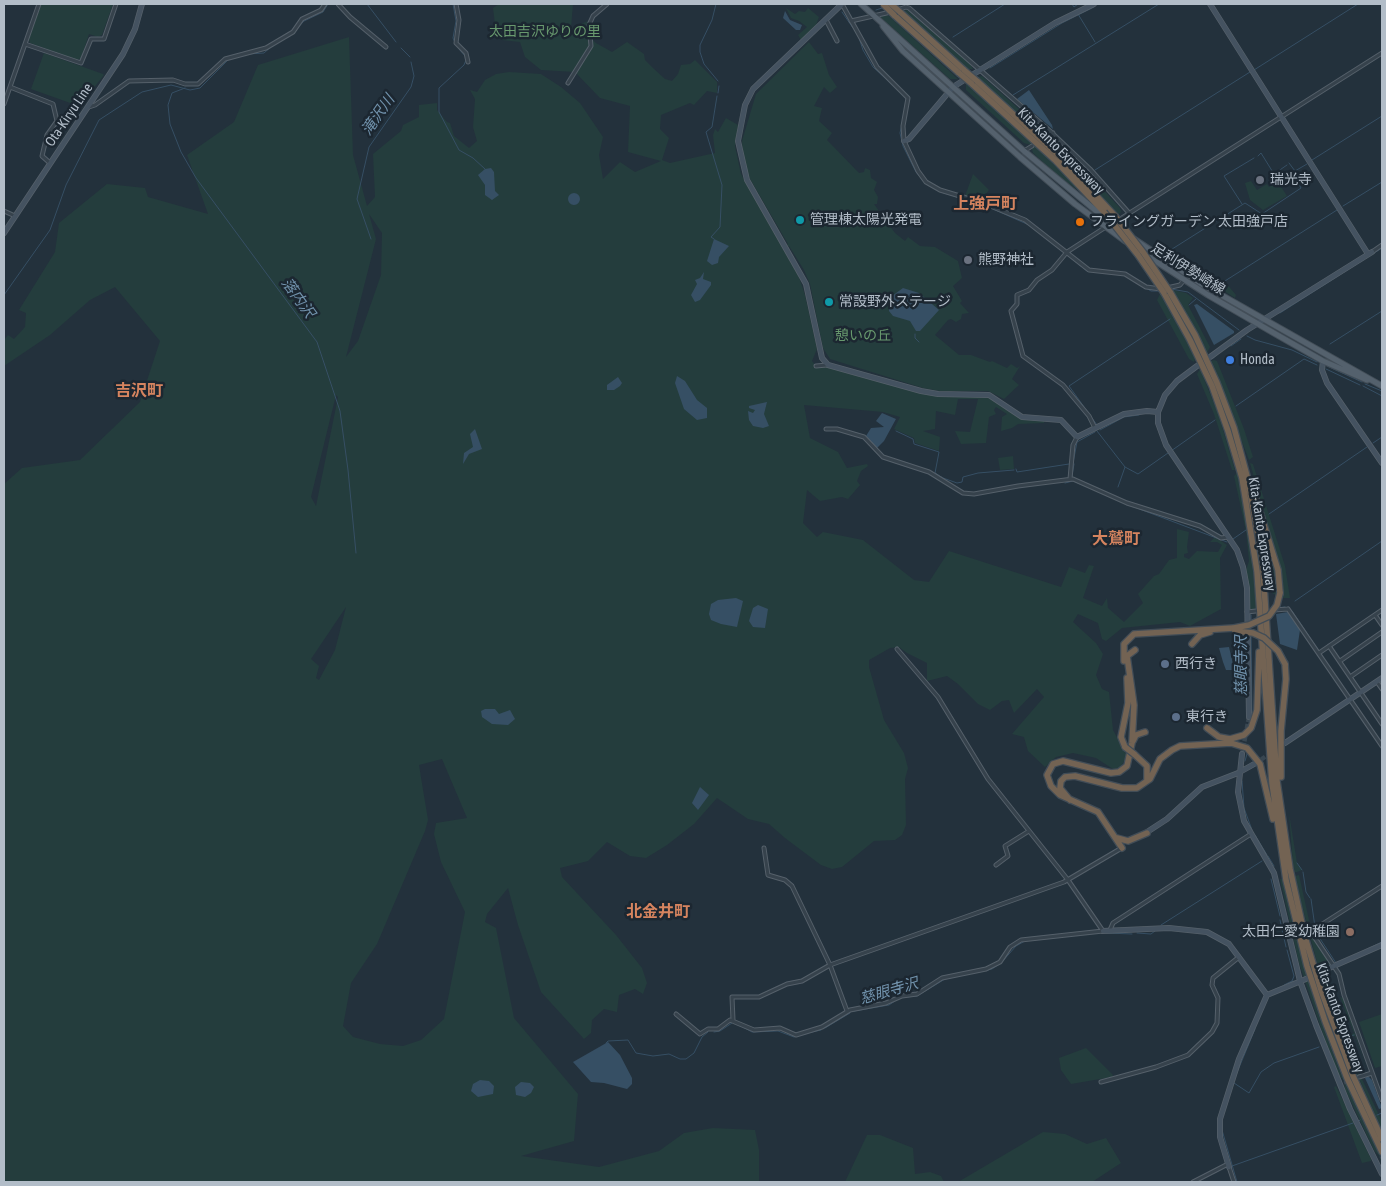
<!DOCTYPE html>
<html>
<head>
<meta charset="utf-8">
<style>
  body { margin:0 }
  #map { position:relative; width:1386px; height:1186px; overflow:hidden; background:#23313c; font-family:"Asap Condensed",sans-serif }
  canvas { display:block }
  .frame { position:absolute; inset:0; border:5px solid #b2bdc8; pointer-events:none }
</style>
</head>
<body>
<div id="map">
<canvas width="1386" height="1186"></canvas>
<div class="frame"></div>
</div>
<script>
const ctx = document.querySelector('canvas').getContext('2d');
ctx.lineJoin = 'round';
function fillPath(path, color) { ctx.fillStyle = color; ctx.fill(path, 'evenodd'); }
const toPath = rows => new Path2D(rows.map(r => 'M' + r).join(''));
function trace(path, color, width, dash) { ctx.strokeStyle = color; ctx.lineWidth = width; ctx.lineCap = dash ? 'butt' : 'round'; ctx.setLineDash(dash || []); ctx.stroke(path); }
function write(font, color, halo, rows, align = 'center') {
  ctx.font = font + ' "Asap Condensed","Noto Sans JP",sans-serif'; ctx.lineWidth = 5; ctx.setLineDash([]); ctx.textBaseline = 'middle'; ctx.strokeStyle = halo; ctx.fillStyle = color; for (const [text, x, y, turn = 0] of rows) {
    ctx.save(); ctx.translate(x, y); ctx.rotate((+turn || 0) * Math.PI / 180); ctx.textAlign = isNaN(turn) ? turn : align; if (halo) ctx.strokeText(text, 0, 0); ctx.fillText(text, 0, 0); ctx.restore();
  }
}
const green = toPath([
  [41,4,113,4,102,35,98,37,89,34,81,58,77,60,30,43,29,39],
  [499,4,573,4,571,28,588,21,590,37,596,43,612,52,627,42,644,54,645,60,653,68,665,79,672,81,678,74,681,65,690,64,695,60,717,82,717,93,707,91,694,105,690,103,661,115,660,129,669,138,662,160,670,163,715,153,713,135,715,129,718,132,726,118,738,125,735,146,741,174,783,247,788,244,750,179,743,158,742,141,756,94,809,42,818,54,822,53,829,75,837,87,830,93,824,87,814,106,822,108,819,121,832,133,827,140,859,173,864,172,865,168,870,170,871,178,877,182,874,190,878,197,877,204,874,204,895,233,905,241,908,237,920,246,935,247,958,261,962,278,953,286,962,301,960,303,969,313,962,314,961,319,956,322,951,319,948,320,935,335,959,355,971,355,990,362,992,361,1007,368,1011,364,1017,368,1020,366,1012,379,1019,385,1004,399,988,391,940,391,923,388,830,359,823,348,810,284,804,270,789,246,784,249,799,277,805,295,817,349,812,361,815,365,832,367,927,394,983,395,997,400,1015,415,1025,419,1044,419,1044,423,1018,424,1012,428,1001,431,1002,417,1007,414,996,407,994,410,996,414,989,417,986,443,961,444,955,431,970,432,978,399,958,399,955,415,936,411,935,429,923,431,940,437,939,451,915,443,914,438,894,429,900,417,883,412,804,405,810,438,838,452,847,468,867,464,868,466,861,471,857,481,860,485,848,499,842,497,820,501,807,490,803,523,817,537,823,532,863,540,914,580,929,582,949,551,1061,587,1069,567,1085,573,1089,565,1094,566,1083,598,1102,606,1107,598,1108,608,1124,622,1143,603,1138,594,1154,576,1159,574,1169,560,1177,558,1177,529,1189,532,1187,547,1188,553,1184,554,1184,557,1189,559,1197,551,1218,552,1222,545,1217,542,1210,542,1215,537,1227,545,1220,558,1221,609,1190,626,1180,622,1122,628,1106,641,1102,639,1098,623,1078,614,1073,622,1096,643,1103,654,1096,675,1102,689,1109,692,1113,730,1127,756,1120,768,1113,769,1096,758,1073,753,1056,757,1045,767,1028,751,1024,737,1012,734,1044,697,1037,689,1014,713,1009,700,1002,701,990,710,978,704,958,684,947,676,927,681,927,663,907,653,899,647,890,648,869,660,869,667,884,720,904,753,908,768,905,779,906,825,902,835,895,840,874,841,842,867,832,869,821,865,785,838,769,824,748,819,717,798,694,824,667,845,646,858,630,856,607,842,588,861,560,868,562,877,616,935,642,968,647,983,643,994,635,989,619,995,617,1012,604,1009,592,1020,591,1033,584,1039,541,992,518,925,508,888,487,914,485,922,496,928,514,1018,578,1094,574,1141,521,1156,599,1167,659,1151,684,1133,713,1128,755,1130,759,1150,759,1182,4,1182,4,484,22,468,80,460,140,402,160,341,115,287,90,300,50,335,4,366,4,340,8,335,14,339,25,327,26,313,19,310,55,252,59,223,107,184,145,188,148,197,208,214,187,155,234,122,258,65,349,37,353,155,367,206,375,197,373,154,401,131,403,125,419,117,419,105,437,103,437,110,447,122,450,123,454,136,469,148,477,141,473,127,475,99,470,90,477,92,485,80,496,74,509,72,541,74,561,87,580,103,603,137,599,155,603,179,620,162,635,172,661,161,628,152,630,106,600,98,575,72,541,70,525,57,520,42,502,40,495,25,493,8],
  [369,214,382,233,381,275,358,341,346,357,376,239],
  [336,395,338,397,316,506,311,497],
  [346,607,335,650,319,680,316,678,319,666,311,659],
  [442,759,467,818,436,823,434,834,441,862,465,912,444,1019,421,1040,403,1046,380,1044,353,1037,343,1026,351,983,377,944,425,831,428,820,419,765],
  [786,8,795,14,799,11,805,12,808,8,819,17,816,25,801,40,798,35,807,27,799,21,791,18],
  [907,10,970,64,973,69,968,69,903,11],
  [878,15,889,16,958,79,950,79],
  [44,53,103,74,104,75,88,95,73,104,31,89],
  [982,76,1074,158,1120,208,1121,212,1118,215,1116,212,1072,164,977,77],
  [966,84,1027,138,1087,197,1056,174,1033,153,1031,145,1024,143,966,90],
  [973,174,989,190,981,201,965,196],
  [1251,181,1257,190,1267,184,1269,187,1278,182,1287,196,1263,210,1250,200,1245,183],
  [1198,274,1218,287,1225,282,1236,295,1235,298],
  [1173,290,1186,293,1193,298,1188,305,1210,347,1207,353],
  [1160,294,1189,346,1195,359,1194,362,1189,359,1157,300],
  [1214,360,1217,361,1244,429,1253,457,1249,460,1211,361],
  [1200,369,1218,413,1235,470,1232,470,1214,414,1197,374],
  [1013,456,1014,469,1000,470,998,458],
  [1250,463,1253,464,1285,566,1290,598,1282,598,1272,593,1268,547,1276,570,1278,594,1283,595,1283,580],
  [1237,473,1251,546,1256,608,1252,610,1249,609,1246,570,1249,561,1246,531,1234,476],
  [1289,813,1297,863,1302,870,1297,872,1295,872,1293,865],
  [1299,875,1313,938,1330,964,1319,970,1301,902,1295,876],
  [1280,879,1282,879,1295,935,1319,1016,1341,1074,1382,1160,1382,1167,1380,1157,1374,1150,1345,1089,1344,1081,1339,1075,1323,1034,1299,963],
  [1324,975,1346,1037,1354,1033,1340,997,1343,998,1368,1072,1355,1036,1346,1039,1360,1075,1359,1078,1362,1079,1378,1113,1377,1115,1379,1115,1382,1122,1382,1131,1345,1047,1321,976],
  [1382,1014,1382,1066,1375,1068,1359,1022],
  [1086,1048,1113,1075,1112,1077,1071,1084,1061,1070,1059,1058],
  [1336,1086,1371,1159,1371,1161,1362,1163,1334,1087],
  [1043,1132,1065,1134,1087,1144,1106,1138,1121,1163,1092,1182,958,1182],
  [867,1135,880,1135,913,1148,915,1174,930,1172,941,1176,944,1182,845,1182]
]);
const water = toPath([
  [785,11,790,20,802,25,800,30,796,30,783,18],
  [1029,90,1052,125,1053,129,1017,99],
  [491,168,494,172,495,191,499,195,492,200,485,195,485,185,478,175,485,169],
  '568 199a6 6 0 1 1 12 0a6 6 0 1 1-12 0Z',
  [714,239,729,246,719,257,718,263,712,265,707,261],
  [704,272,703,279,711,282,711,285,700,300,695,302,691,295,697,284,695,280,700,278],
  [903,288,919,293,939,310,920,331,916,331,910,321,893,316,889,311,889,304,892,296],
  [1197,304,1234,331,1234,333,1214,345,1194,305],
  [677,376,685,381,697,400,707,408,707,418,697,420,684,409,675,383],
  [618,377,622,383,620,386,614,390,607,390,607,385],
  [767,402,764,414,769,426,763,428,753,426,749,420,748,411,753,413,755,410,749,408,749,406],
  [882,413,896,419,884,441,876,449,866,436,871,428,884,427,876,421],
  [475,429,482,449,469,454,463,464,464,453,473,447,470,434],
  [736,598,743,601,737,627,721,624,711,620,709,614,711,604,718,600],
  [758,605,768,609,765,628,753,627,749,621,753,608],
  [1288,612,1300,630,1297,650,1280,644,1276,614],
  [1229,647,1233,664,1235,663,1239,676,1234,677,1233,670,1226,670,1223,662,1219,648],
  [485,709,495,709,499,714,510,710,515,719,508,725,492,724,482,717,481,711],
  [700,787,709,795,698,810,692,803],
  [608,1042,620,1055,632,1078,632,1084,627,1089,604,1083,591,1082,573,1062],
  [1368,1076,1372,1080,1382,1108,1379,1109,1365,1078],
  [480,1080,489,1081,494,1086,493,1094,478,1097,471,1091,473,1084],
  [521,1082,530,1083,534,1087,531,1093,525,1097,516,1095,515,1087]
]);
const stream = toPath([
  [367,4,396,42],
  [453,4,456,21,453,38,456,45],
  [716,4,712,20,700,45,700,52,704,64,718,81],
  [1072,4,1074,7,1078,4],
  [876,10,882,8],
  [842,12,853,28],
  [1078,14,1095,42],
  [858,35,863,50,873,67,896,88],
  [290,36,304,21,323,12,328,4],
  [953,37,1005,4],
  [401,48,410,57],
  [459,49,465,56],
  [248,54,264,53,273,45],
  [466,60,464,65,439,88,439,112,459,150,473,158,485,169],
  [990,68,1062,23,1094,7],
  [1254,70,1358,4],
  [185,88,172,93,168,105,170,124,181,152,196,178,317,342,340,411,348,470,356,553],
  [718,93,719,86],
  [1013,95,1159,4],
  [905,110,900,133,903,146,916,172,925,183,941,192,984,205,1029,225],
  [1258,156,1261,153,1274,174,1287,165],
  [1312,160,1382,116],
  [1289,163,1295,171,1307,164],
  [1095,170,1250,72],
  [1242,204,1224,176,1254,158],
  [1343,206,1382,182],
  [371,239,357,199,369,147,411,87,414,76,411,62],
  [714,239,711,237,720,227,722,185,706,132,712,127,717,96],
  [1169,251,1245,203,1262,214,1301,188,1292,173],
  [1071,258,1087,271,1113,274],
  [1141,285,1151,291,1160,291],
  [1217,286,1337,210],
  [1171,289,1188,292,1239,330],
  [4,295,50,230,66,185,99,120,142,92,171,85,190,90,200,88,229,59],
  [1189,305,1196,299],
  [1280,313,1382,248],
  [915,334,915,338,919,342],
  [1247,336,1255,340,1292,350,1317,362],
  [1330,344,1382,311],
  [1231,346,1241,339],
  [1212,359,1217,355],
  [1327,366,1362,382],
  [1326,369,1360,385],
  [1195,371,1198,368],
  [1365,384,1382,391],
  [1363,386,1382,396],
  [1236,406,1304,359,1317,365],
  [1097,425,1069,386,1170,319],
  [1100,430,1124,417,1139,415],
  [896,431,913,439,914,444,939,452,935,473,943,478,957,483,962,482,963,477,978,473,1014,470],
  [1097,431,1125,467,1118,487],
  [1373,443,1382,437],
  [1171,451,1215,420],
  [1073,463,1077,442,1095,432],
  [1125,467,1138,474,1168,453],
  [1016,469,1017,472,1069,464],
  [1072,476,1074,464],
  [1065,483,1073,481,1095,490],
  [1121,502,1227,542],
  [1269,514,1367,447],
  [1233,539,1246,530],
  [1295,601,1382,541],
  [1277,608,1285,607],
  [1292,611,1319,651],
  [1251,615,1251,621],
  [1251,635,1252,716],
  [1245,761,1247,754],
  [1242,781,1244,808,1252,830],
  [1255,835,1267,855],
  [1268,856,1274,866],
  [1297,863,1302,870],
  [1303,872,1306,892,1310,898],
  [1271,879,1280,916],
  [1311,899,1315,927],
  [1280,920,1286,947],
  [1161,925,1262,861],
  [1315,931,1336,963],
  [1106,933,1132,934],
  [1137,933,1151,934,1155,931],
  [1367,949,1382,942],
  [1305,977,1305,976],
  [1287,984,1294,981],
  [1284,985,1292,981,1294,976,1287,950],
  [1273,990,1283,986],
  [906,997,917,996,945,979,992,969,1001,963,1016,946,1025,941],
  [854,1011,889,1005,898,999],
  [741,1026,752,1032,778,1031,794,1037,808,1033],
  [825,1028,850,1013],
  [714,1032,720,1031,732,1023],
  [812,1032,821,1030],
  [1347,1037,1354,1035],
  [606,1043,608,1041,628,1040,636,1053,653,1056,669,1054,680,1059,686,1059,694,1053,702,1037,708,1032],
  [1236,1075,1255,1029],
  [1234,1083,1249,1093,1261,1072,1274,1063,1319,1047],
  [1377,1115,1382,1113],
  [1359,1121,1360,1120],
  [1222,1130,1237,1182],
  [1232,1166,1353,1123]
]);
const streetTunnel = toPath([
  [1032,146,1048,136],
  [1344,1083,1356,1078],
  [1380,1158,1382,1157]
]);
const secondaryTunnel = toPath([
  [1242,754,1249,717],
  [1256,763,1272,752]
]);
const street = toPath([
  [338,4,350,17,386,47],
  [456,4,459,20,456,43,466,53,468,62],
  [842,4,877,67,908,98,903,126,904,141,918,171,926,182,940,190,983,203,1025,220,1089,270,1125,274,1146,287,1161,289],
  [897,10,906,7,909,8,1051,132,1090,169,1129,213],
  [826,20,837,41],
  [851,21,891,12],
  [25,44,81,63,91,39,104,39,116,4],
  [568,83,591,46,589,25,593,16,607,4],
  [10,87,53,104,57,121,47,135,42,156,50,163],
  [4,104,39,4],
  [89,107,95,105,129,81,173,80,185,84,198,84,225,59,266,48,293,32,302,19,321,10,325,4],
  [1048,136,1053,133],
  [1024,151,1032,146],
  [4,211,15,216],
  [1117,221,1382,53],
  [1372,252,1382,245],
  [1167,288,1180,285,1184,280],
  [816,366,827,365],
  [1095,428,1089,416,1063,385,1023,356,1011,311,1017,304,1017,295,1029,290,1037,280,1052,270,1067,252,1112,223],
  [826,429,837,429,864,437,883,457,929,472,963,493,974,494,1018,486,1073,479,1127,503,1200,526,1221,538,1228,537],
  [1070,479,1073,445,1077,437],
  [1288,609,1382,746],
  [1274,610,1288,609],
  [1247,612,1256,611],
  [1375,615,1382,625],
  [1329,646,1382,724],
  [1319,653,1382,610],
  [1340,661,1382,632],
  [1350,677,1382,655],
  [1377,682,1382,689],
  [764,848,768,875,785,880,792,886,830,965,847,1011],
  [996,865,1008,856,1005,846,1029,831],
  [1382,886,1313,930,1315,938,1339,974,1344,995,1382,1100],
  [1110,930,1113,923,1251,834],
  [676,1014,700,1034,708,1029,718,1029,730,1020,754,1030,780,1028,796,1035,822,1027,850,1010,886,1003,902,996,917,994,942,978,986,969,1000,962,1010,947,1021,940,1103,931,1068,880,988,779,938,697,897,649],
  [733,1020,732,997,759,997,787,984,802,981,830,965,1064,882,1120,849],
  [1359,1077,1372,1073],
  [1101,1082,1156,1067,1188,1055,1212,1032,1217,1023,1218,998,1212,985,1213,978,1239,957],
  [1229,1167,1234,1182],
  [1193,1182,1228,1164]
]);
const secondary = toPath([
  [842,4,753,89,745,105,738,141,747,180,806,284,822,358,828,365,921,391,938,394,989,395,1022,417,1061,420,1077,437,1124,414,1147,411,1158,412],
  [1210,4,1368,254],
  [904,141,909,139,953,87,1055,23,1094,4],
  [4,233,123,54,135,29,142,4],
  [1210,357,1247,330,1372,252],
  [1323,361,1322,370,1327,383,1382,463],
  [1197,366,1177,381,1165,395,1158,412,1158,423,1166,445,1237,550,1243,567,1247,588,1249,717],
  [1285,743,1382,678],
  [1242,754,1238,792,1244,821,1274,873,1300,981,1316,1025,1350,1109,1382,1174],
  [1144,834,1167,819,1202,787,1238,773,1256,763],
  [1103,931,1169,928,1207,932,1229,944,1267,995],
  [1320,972,1382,945],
  [1267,995,1306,979],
  [1229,1167,1220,1137,1220,1119,1239,1059,1267,995]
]);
const primary = toPath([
  [861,4,1024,151,1112,224],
  [883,26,903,51,1020,157,1075,204,1125,241],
  [1134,239,1200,283,1382,386],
  [1146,255,1208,295,1279,336,1323,361,1367,380]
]);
const highway = toPath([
  [900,12,964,70],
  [894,15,959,73],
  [977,81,1060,157,1115,216],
  [972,84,1056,161,1104,212],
  [1170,292,1195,335,1217,383,1234,428,1247,476,1262,556,1277,781,1290,869,1305,937,1321,990,1353,1076,1382,1139],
  [1164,293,1190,340,1212,386,1228,431,1242,478,1257,571,1272,783,1286,880,1307,966,1325,1021,1347,1078,1382,1152],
  [1255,496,1278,570,1280,593],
  [1192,644,1200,635,1210,632],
  [1124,661,1124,644,1134,634,1234,628],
  [1207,728,1219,737,1230,739,1244,735,1251,728,1257,710,1259,652],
  [1133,741,1136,735,1145,732],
  [1125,747,1121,737,1128,703,1127,678],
  [1134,754,1147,766,1147,780],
  [1281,777,1281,731,1286,679,1285,664],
  [1070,800,1060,788,1061,781,1065,777,1075,776,1122,788,1137,788,1150,779,1160,759,1172,750,1180,746,1231,743,1247,748,1260,764,1273,819],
  [1117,838,1128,841,1147,833],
  [1122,848,1098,812,1060,795,1051,786,1047,775,1053,764,1063,761,1111,773,1119,772,1127,766,1132,743,1134,705,1127,656,1135,650]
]);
const highwayBridge = toPath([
  [883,4,894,15],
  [891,4,900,12],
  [964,70,977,81],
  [959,73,972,84],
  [1104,212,1138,255,1164,293],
  [1115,216,1143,252,1170,292],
  [1234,628,1249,625,1269,616,1277,605,1280,593],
  [1235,631,1253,633,1264,638,1278,651,1285,664],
  [1125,747,1134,754]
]);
const markers = [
  [1260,180,5,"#6b7280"],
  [800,220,5,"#0f9aa8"],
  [1080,222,5,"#e8710a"],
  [968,260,5,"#6b7280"],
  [829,302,5,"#0f9aa8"],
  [1230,360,5,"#3f7fe0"],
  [1165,664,5,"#5c6f8a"],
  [1176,717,5,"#5c6f8a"],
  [1350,932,5,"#8d6e63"]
];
const parkNames = [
  ["太田吉沢ゆりの里",545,32],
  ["憩いの丘",863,336]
];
const streetNames = [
  ["Ota-Kiryu Line",69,115,-56],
  ["Kita-Kanto Expressway",1061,151,45],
  ["足利伊勢崎線",1188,269,32],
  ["Kita-Kanto Expressway",1262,534,81],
  ["Kita-Kanto Expressway",1340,1018,70]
];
const poiNames = [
  ["瑞光寺",1270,180],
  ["管理棟太陽光発電",810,220],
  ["フライングガーデン 太田強戸店",1090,222],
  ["熊野神社",978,260],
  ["常設野外ステージ",839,302],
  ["Honda",1240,360],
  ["西行き",1175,664],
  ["東行き",1186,717],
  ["太田仁愛幼稚園",1340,932,"right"]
];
const waterNames = [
  ["滝沢川",378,115,-55],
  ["落内沢",298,298,54],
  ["慈眼寺沢",1241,666,-90],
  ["慈眼寺沢",889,991,-16]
];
const quarterNames = [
  ["上強戸町",985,204],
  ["吉沢町",139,391],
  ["大鷲町",1116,539],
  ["北金井町",658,912]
];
fillPath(green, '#243d3d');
fillPath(water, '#364f64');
trace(stream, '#364f64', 1);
trace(streetTunnel, '#384651', 3, [3, 1.5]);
trace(secondaryTunnel, '#384651', 4.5, [4.5, 2]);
trace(street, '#55606a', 5);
trace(secondary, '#55606a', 6);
trace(primary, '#434e58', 7);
trace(highway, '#424d57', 8);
trace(street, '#36424c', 3);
trace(secondary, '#445260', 4.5);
trace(primary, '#54616d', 5);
trace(highway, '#736353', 5.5);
trace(highwayBridge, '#424d57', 8, []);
trace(highwayBridge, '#736353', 5.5);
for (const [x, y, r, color] of markers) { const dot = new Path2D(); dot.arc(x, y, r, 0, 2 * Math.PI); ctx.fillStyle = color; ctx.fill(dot); trace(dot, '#1c2731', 2); }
write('14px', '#68996e', '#1c2731', parkNames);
write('14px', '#b2bdc8', '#1c2731', streetNames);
write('14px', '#b2bdc8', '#1c2731', poiNames, 'left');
write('italic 15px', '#7192ac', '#1c2731', waterNames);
write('bold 16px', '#d6845f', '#1c2731', quarterNames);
</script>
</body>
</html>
